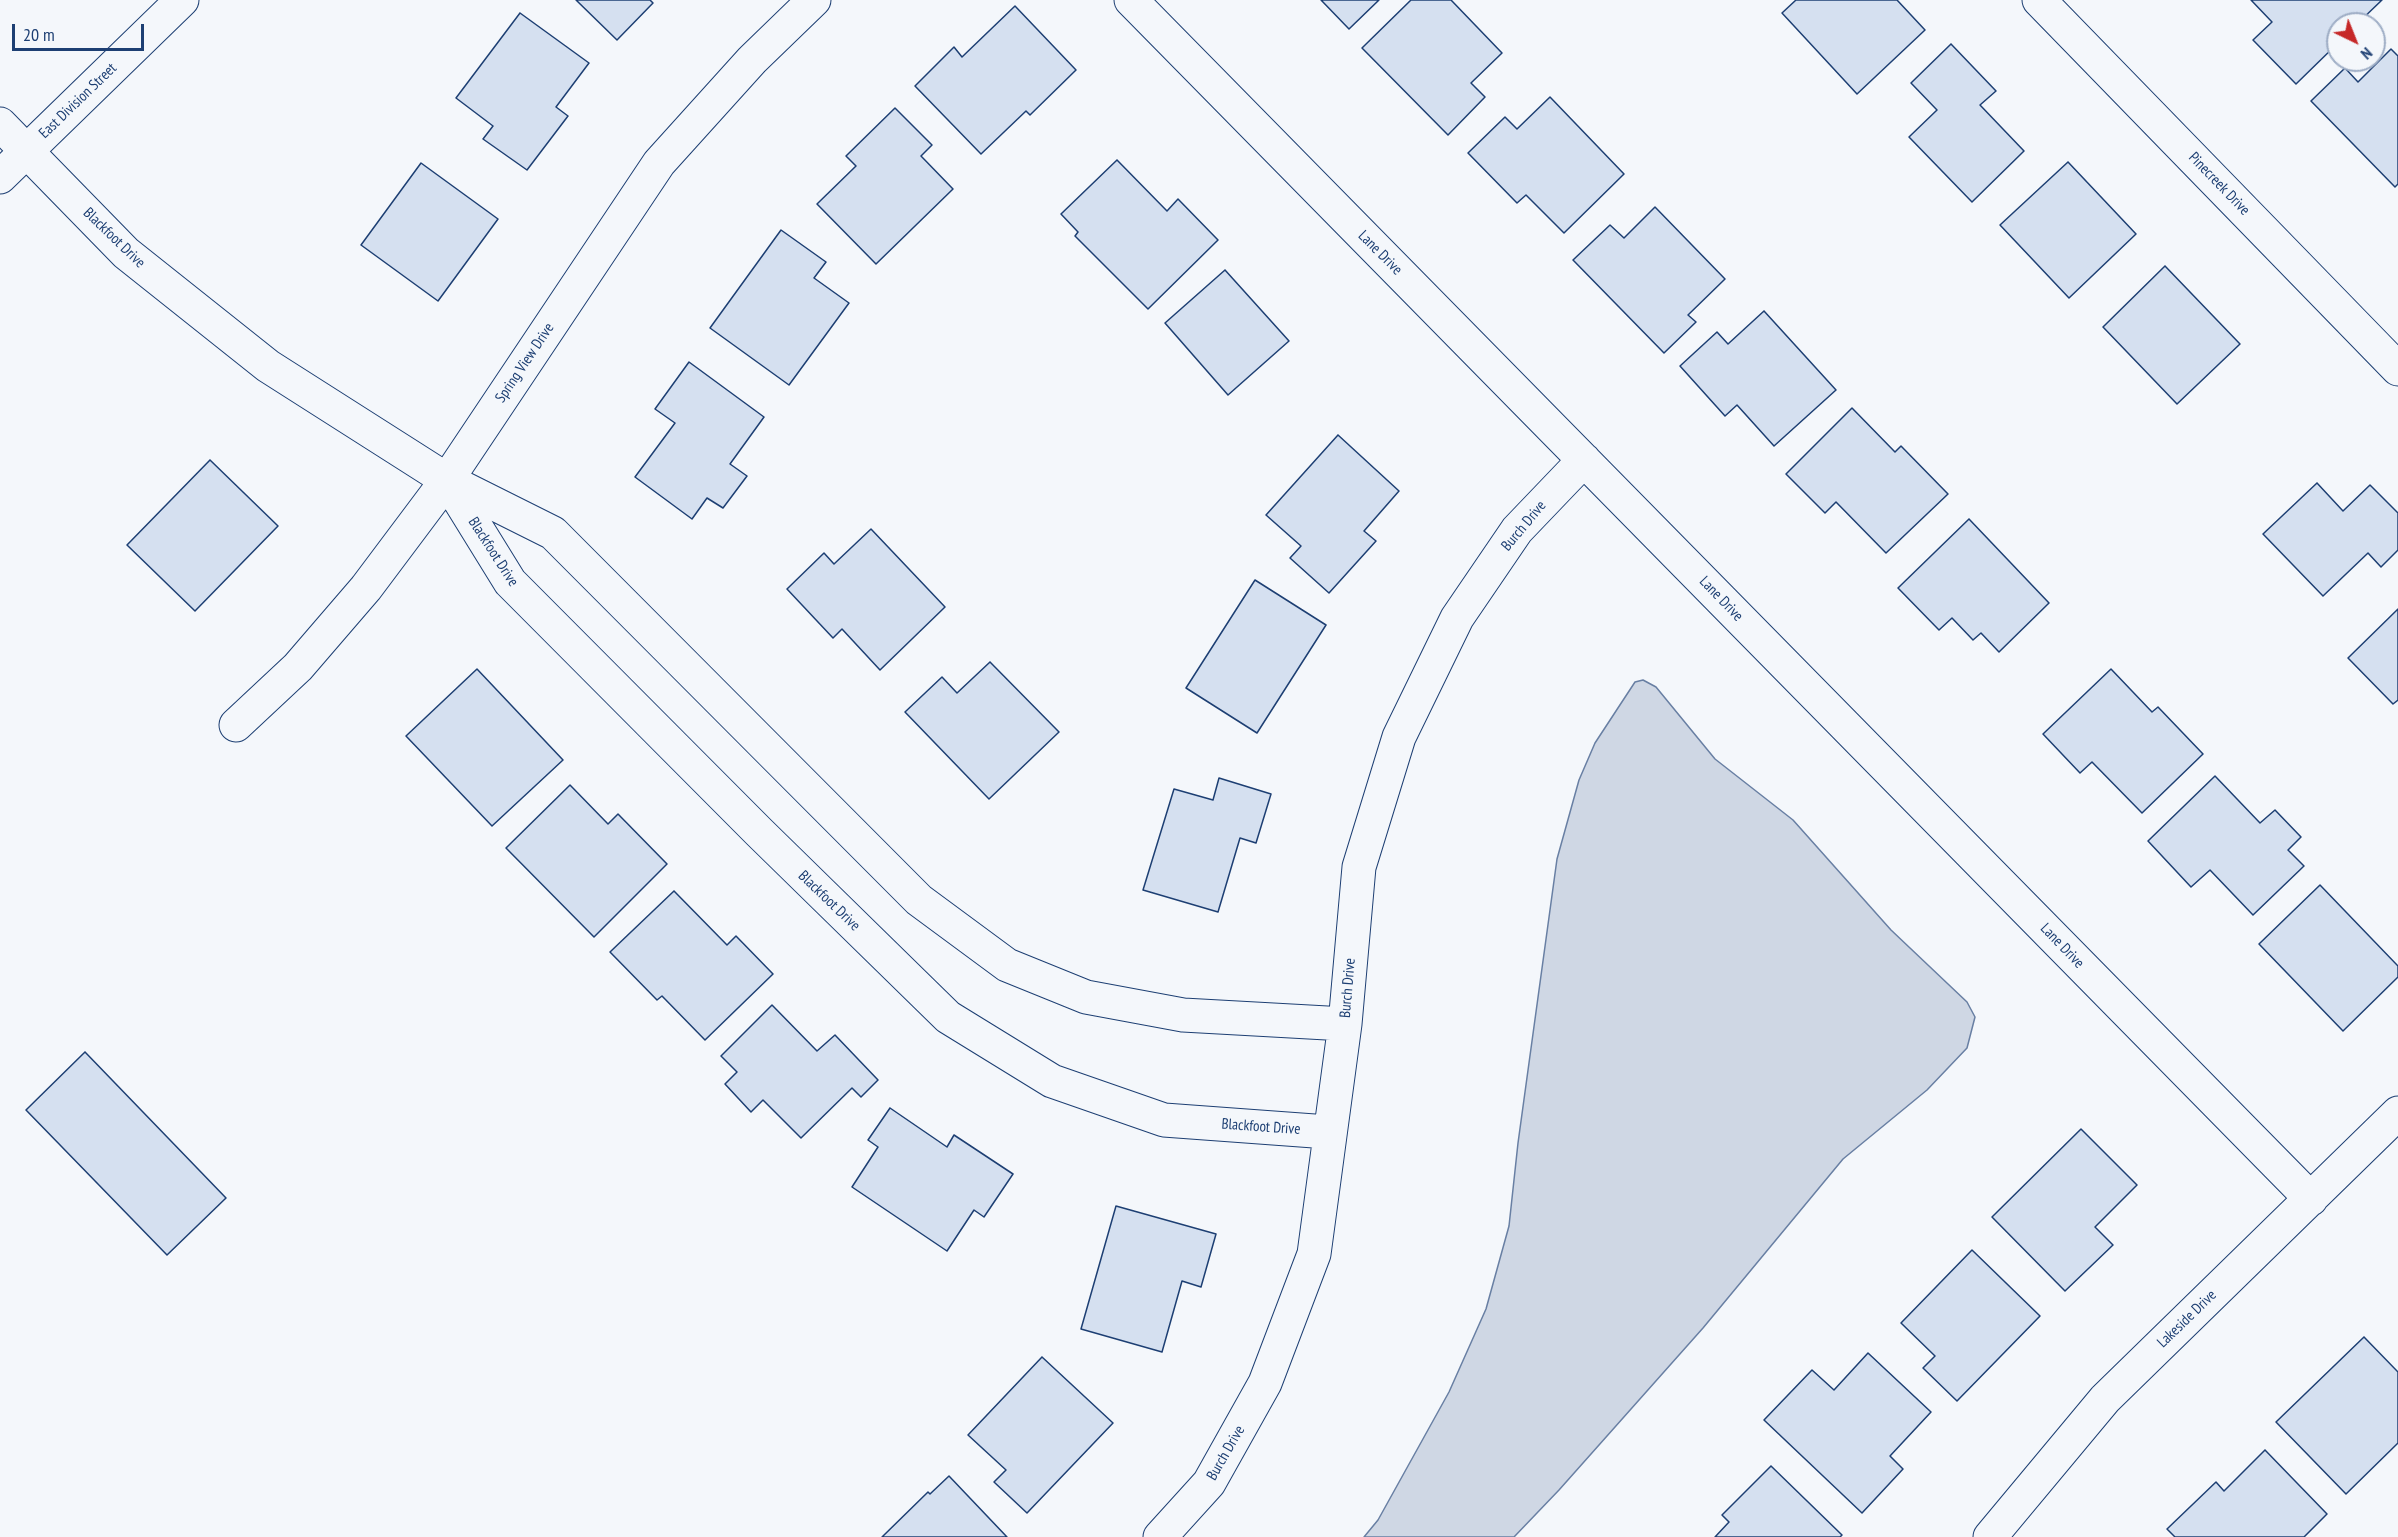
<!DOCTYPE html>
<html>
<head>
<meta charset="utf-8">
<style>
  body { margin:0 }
  #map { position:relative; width:2398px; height:1537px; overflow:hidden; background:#f4f7fb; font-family:"PT Sans Narrow",sans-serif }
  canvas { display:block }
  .north { position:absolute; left:2326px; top:12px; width:60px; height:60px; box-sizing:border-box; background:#f4f7fb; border:2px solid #9eadc5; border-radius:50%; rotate:137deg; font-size:16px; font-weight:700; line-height:24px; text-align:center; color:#1d3f73 }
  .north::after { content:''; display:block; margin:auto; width:21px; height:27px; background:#c62828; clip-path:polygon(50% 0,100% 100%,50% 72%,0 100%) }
  .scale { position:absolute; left:12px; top:24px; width:132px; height:27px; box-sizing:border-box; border:3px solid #1d3f73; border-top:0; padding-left:8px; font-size:18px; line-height:21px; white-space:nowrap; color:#1d3f73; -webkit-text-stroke:4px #f4f7fb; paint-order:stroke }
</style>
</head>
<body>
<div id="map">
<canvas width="2398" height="1537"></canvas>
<div class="north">N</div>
<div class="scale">20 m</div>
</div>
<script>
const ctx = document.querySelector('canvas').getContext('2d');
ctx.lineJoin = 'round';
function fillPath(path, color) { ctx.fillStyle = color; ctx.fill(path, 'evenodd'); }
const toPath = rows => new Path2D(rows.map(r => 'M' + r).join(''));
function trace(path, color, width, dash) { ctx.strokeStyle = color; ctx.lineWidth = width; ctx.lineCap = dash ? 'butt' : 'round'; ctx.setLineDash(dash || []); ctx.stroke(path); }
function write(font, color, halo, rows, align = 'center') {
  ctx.font = font + ' "PT Sans Narrow",sans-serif'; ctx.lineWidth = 4.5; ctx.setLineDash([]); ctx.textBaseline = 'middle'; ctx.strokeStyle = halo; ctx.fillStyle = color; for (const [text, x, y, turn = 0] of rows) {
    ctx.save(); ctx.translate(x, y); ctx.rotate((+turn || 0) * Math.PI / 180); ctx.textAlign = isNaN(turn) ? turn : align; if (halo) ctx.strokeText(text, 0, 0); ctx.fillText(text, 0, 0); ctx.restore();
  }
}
const water = toPath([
  [1643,680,1656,687,1715,759,1793,820,1891,930,1967,1002,1975,1017,1967,1048,1927,1090,1843,1159,1703,1328,1559,1490,1514,1537,1364,1537,1378,1520,1449,1392,1486,1309,1509,1226,1518,1143,1557,859,1579,780,1595,743,1635,682,1643,680]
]);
const building = toPath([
  [576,0,650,0,653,3,617,40,576,0],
  [1321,0,1379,0,1349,29,1321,0],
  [1411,0,1451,0,1502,53,1471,83,1485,97,1448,135,1362,48,1411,0],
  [1796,0,1897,0,1925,30,1857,94,1782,13,1796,0],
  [2251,0,2382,0,2357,24,2338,24,2338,43,2296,84,2253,40,2272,22,2251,0],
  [1015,6,1076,70,1030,115,1026,111,981,154,915,86,954,47,962,57,1015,6],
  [520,13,589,63,556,107,568,116,527,170,483,139,493,126,456,98,520,13],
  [1951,44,1996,91,1980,105,2024,151,1972,202,1909,137,1937,110,1911,83,1951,44],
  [2391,49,2398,56,2398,184,2395,187,2311,101,2345,68,2358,82,2391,49],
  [1550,97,1624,174,1564,233,1526,195,1517,203,1468,153,1505,117,1517,129,1550,97],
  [895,108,932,145,921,156,953,189,876,264,817,204,856,166,846,156,895,108],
  [1117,160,1167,211,1178,199,1218,240,1148,309,1075,236,1078,232,1061,214,1117,160],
  [2068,162,2136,234,2069,298,2000,225,2068,162],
  [421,163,498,219,438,301,361,245,421,163],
  [1655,207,1725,279,1688,315,1696,322,1664,353,1573,260,1610,225,1624,238,1655,207],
  [781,230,826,262,814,278,849,303,789,385,710,328,781,230],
  [2165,266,2240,344,2177,404,2103,327,2165,266],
  [1225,270,1289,341,1228,395,1165,323,1225,270],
  [1764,311,1836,390,1774,446,1737,405,1725,416,1680,366,1717,332,1728,344,1764,311],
  [689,362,764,417,730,464,747,476,723,508,707,498,692,519,635,477,675,423,655,409,689,362],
  [1852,408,1895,452,1901,446,1948,494,1886,553,1836,502,1825,513,1786,474,1852,408],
  [1338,435,1399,491,1364,531,1376,541,1329,593,1290,558,1301,546,1266,515,1338,435],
  [210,460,278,526,195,611,127,545,210,460],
  [2317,483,2343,511,2370,485,2398,513,2398,550,2381,567,2368,553,2323,596,2263,534,2317,483],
  [1969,519,2049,603,1999,652,1981,633,1973,640,1952,618,1939,630,1898,588,1969,519],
  [871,529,945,607,880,670,842,629,833,638,787,589,824,553,834,564,871,529],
  [1255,580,1326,625,1257,733,1186,688,1255,580],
  [2398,609,2398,700,2393,704,2348,658,2398,609],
  [990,662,1059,732,989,799,905,712,942,677,957,693,990,662],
  [477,669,563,760,492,826,406,736,477,669],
  [2111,669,2152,712,2158,707,2203,754,2142,813,2092,762,2080,773,2043,734,2111,669],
  [2215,776,2260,823,2275,810,2301,837,2288,850,2304,866,2253,915,2210,870,2191,887,2148,841,2215,776],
  [1219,778,1271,794,1256,843,1240,838,1218,912,1143,890,1174,789,1213,800,1219,778],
  [570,785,608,824,618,814,667,864,594,937,506,848,570,785],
  [2320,885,2398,966,2398,977,2343,1031,2259,944,2320,885],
  [674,891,727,945,736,936,773,974,705,1040,662,996,657,1000,610,952,674,891],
  [772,1005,817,1051,835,1035,878,1080,861,1097,852,1088,801,1138,763,1100,751,1112,725,1084,737,1072,721,1056,772,1005],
  [85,1052,226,1198,167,1255,26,1110,85,1052],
  [890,1108,947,1147,954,1135,1013,1174,984,1217,974,1210,947,1251,852,1187,878,1147,868,1140,890,1108],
  [2081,1129,2137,1185,2095,1227,2113,1245,2065,1291,1992,1217,2081,1129],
  [1116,1206,1216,1234,1201,1287,1182,1281,1162,1352,1081,1329,1116,1206],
  [1972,1250,2040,1316,1957,1401,1923,1368,1935,1356,1901,1323,1972,1250],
  [2364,1337,2398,1372,2398,1443,2346,1494,2276,1422,2364,1337],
  [1868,1353,1931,1412,1890,1456,1903,1469,1862,1513,1764,1420,1812,1370,1834,1390,1868,1353],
  [1042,1357,1113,1423,1027,1513,994,1482,1006,1470,968,1435,1042,1357],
  [2265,1450,2327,1514,2304,1537,2175,1537,2167,1529,2216,1482,2224,1491,2265,1450],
  [1771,1466,1842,1535,1840,1537,1715,1537,1729,1522,1722,1515,1771,1466],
  [949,1476,1007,1537,882,1537,928,1492,930,1494,949,1476]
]);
const minor = toPath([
  [1131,0,2311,1199],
  [2039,0,2398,369],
  [0,124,126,253,268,366,447,480,553,533,919,900,1007,965,1086,997,1183,1015,1345,1024],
  [447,480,510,582,759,832,948,1017,1052,1081,1164,1120,1328,1132],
  [236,725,298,667,366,588,447,480,659,163,752,60,814,0],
  [1160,1537,1209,1483,1265,1383,1314,1254,1345,1024,1359,867,1399,737,1457,618,1517,530,1584,460],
  [1990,1537,2105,1399,2398,1113]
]);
const tertiary = toPath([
  [0,177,182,0]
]);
const streetNames = [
  ["East Division Street",78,101,-44],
  ["Pinecreek Drive",2219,184,46],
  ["Blackfoot Drive",114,238,44],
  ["Lane Drive",1380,253,45],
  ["Spring View Drive",525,363,-56],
  ["Burch Drive",1524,526,-50],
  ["Blackfoot Drive",493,552,57],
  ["Lane Drive",1721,599,46],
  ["Blackfoot Drive",829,901,44],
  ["Lane Drive",2062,946,46],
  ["Burch Drive",1348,988,-85],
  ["Blackfoot Drive",1261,1127,4],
  ["Lakeside Drive",2187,1319,-44],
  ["Burch Drive",1226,1453,-60]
];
fillPath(water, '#cfd7e4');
trace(water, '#687fa3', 1.5);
fillPath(building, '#d5e0f0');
trace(building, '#1d3f73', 1.5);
trace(minor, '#1d3f73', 35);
trace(tertiary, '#1d3f73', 35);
trace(minor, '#f4f7fb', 33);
trace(tertiary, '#f4f7fb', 33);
write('15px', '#1d3f73', '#f4f7fb', streetNames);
</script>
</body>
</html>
